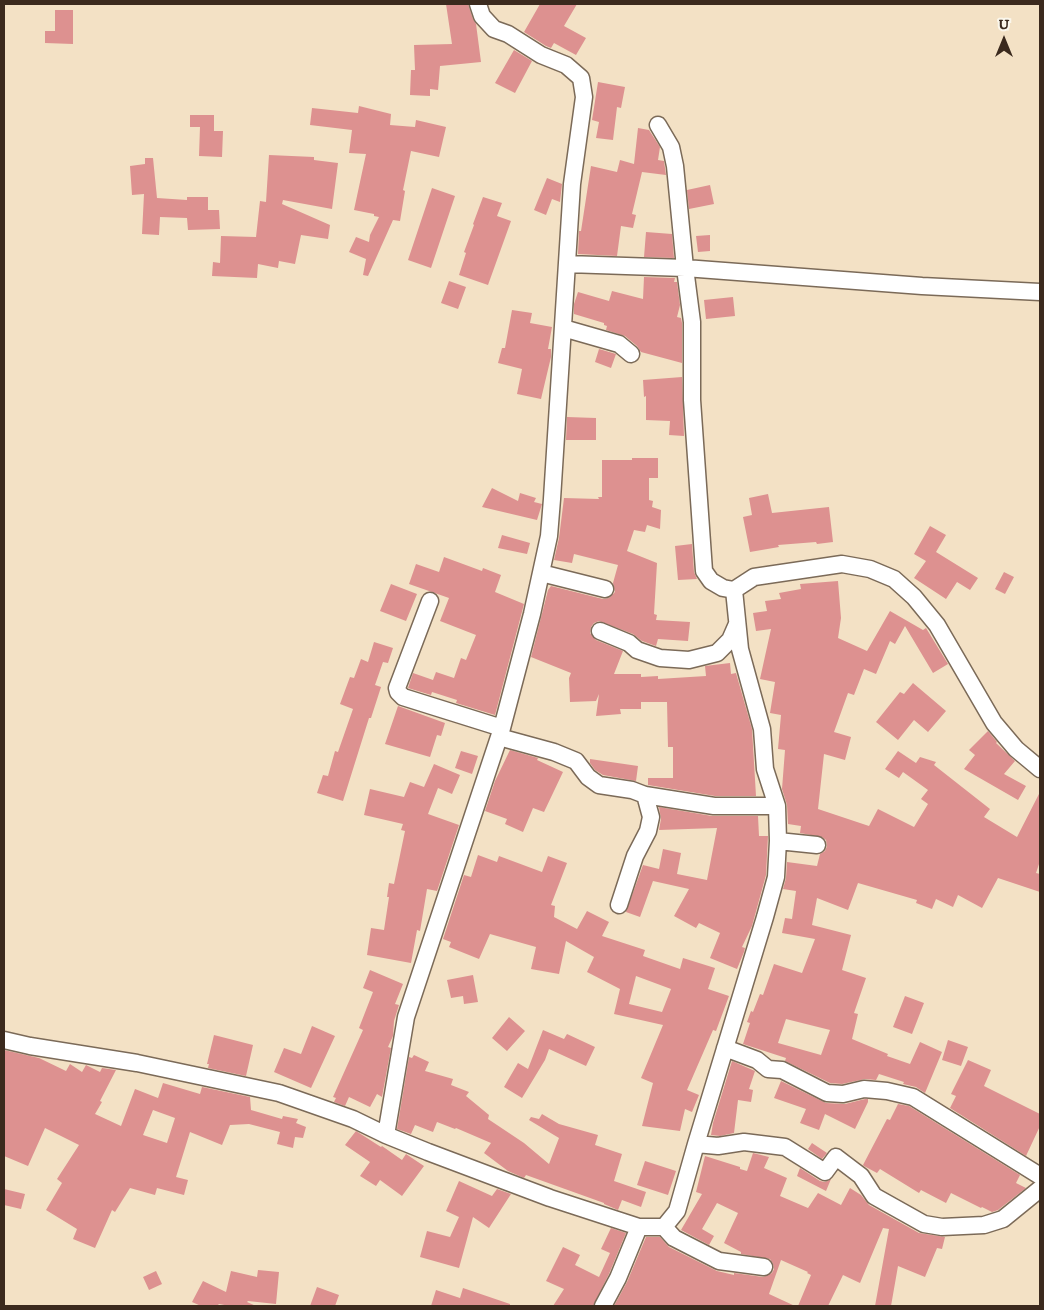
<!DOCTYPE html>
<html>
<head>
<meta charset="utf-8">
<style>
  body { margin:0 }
  #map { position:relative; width:1044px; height:1310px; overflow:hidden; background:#f3e1c5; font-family:"IM FELL DW Pica",serif }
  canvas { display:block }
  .frame { position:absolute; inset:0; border:5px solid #3b2a1e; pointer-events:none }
  .north { position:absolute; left:979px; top:15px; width:50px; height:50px; -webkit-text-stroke:4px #fbf7ec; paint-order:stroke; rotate:0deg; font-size:14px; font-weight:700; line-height:20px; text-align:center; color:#3b2a1e }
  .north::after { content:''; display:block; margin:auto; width:18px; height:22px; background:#3b2a1e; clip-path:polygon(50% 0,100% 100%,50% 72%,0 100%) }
</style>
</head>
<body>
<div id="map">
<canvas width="1044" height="1310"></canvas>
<div class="frame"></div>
<div class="north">U</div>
</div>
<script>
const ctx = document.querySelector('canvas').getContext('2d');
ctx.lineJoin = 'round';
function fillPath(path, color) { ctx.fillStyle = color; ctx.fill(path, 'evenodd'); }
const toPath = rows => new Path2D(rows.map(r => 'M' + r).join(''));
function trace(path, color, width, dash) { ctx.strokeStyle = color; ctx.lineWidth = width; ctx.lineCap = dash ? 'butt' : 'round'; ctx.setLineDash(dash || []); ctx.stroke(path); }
const building = toPath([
  [446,4,468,4,473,19,476,24,481,62,440,66,438,90,430,89,430,96,410,95,411,70,415,70,414,45,452,44],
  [540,4,577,4,564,26,586,38,576,55,554,43,551,48,546,46,524,32],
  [55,10,73,10,73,44,45,43,45,31,55,31],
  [514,50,532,61,515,93,495,83],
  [598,82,625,87,621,108,617,107,613,140,596,138,599,122,592,120],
  [359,106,391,114,390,125,415,127,416,120,446,127,439,157,411,151,403,190,405,191,400,221,393,220,368,276,363,275,366,259,349,252,356,237,369,242,370,235,379,217,374,216,374,214,354,210,366,154,349,153,352,130,310,125,312,108,358,113],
  [190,115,214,115,214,131,223,131,222,157,199,156,200,127,190,127],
  [638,128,649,130,660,147,658,160,664,161,666,175,642,172,632,214,636,215,633,228,621,226,617,256,578,254,579,231,581,231,591,166,617,172,620,160,634,164],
  [269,155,314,157,314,160,338,163,332,209,283,200,282,204,330,225,328,239,301,235,295,264,279,261,278,268,258,264,257,278,212,276,213,262,220,263,221,236,256,237,260,201,266,202],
  [145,158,153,158,157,198,187,200,187,197,208,197,208,210,219,210,220,229,188,230,187,218,160,217,159,235,142,234,144,194,132,195,130,166,145,164],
  [547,178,562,184,560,202,552,199,546,215,534,210],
  [710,185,714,204,689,209,687,190],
  [432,188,455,196,431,268,408,260],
  [483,197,502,203,497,216,511,221,488,285,459,275,466,253,464,252,474,225,473,224],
  [646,232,672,234,674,258,644,257],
  [710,235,710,251,698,252,696,236],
  [644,277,675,278,674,282,677,282,680,305,677,317,681,318,682,323,682,363,641,352,637,346,625,336,606,330,607,326,604,325,604,323,574,314,574,304,578,292,609,301,612,291,643,299],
  [449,281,466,287,458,309,441,303],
  [733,297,735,316,706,319,704,300],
  [512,310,532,313,530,323,552,327,548,349,551,349,551,357,541,399,517,394,522,369,498,363,502,348,505,348],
  [599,349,616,354,611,368,595,362],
  [682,377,684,436,669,435,670,421,646,420,646,396,644,397,643,380],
  [567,417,596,418,596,440,566,440],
  [632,458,658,458,658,478,649,478,649,500,653,501,652,507,661,510,660,529,647,525,645,532,634,530,627,551,657,563,654,614,657,615,656,620,690,622,688,641,658,639,656,646,642,641,633,634,599,621,594,623,591,627,590,633,596,640,623,651,614,674,641,674,641,677,658,676,658,679,706,676,705,666,730,663,731,674,736,673,752,729,756,796,715,796,648,785,648,778,673,778,673,747,668,747,667,702,641,702,641,709,620,709,621,714,596,716,599,694,596,701,570,702,569,678,571,673,531,657,548,590,551,586,603,599,609,598,615,592,613,583,618,565,574,554,572,563,554,560,559,538,564,498,599,499,598,497,602,497,602,460,632,460],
  [492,488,518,501,520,493,536,498,534,502,542,504,537,520,482,507],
  [768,494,772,513,829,507,833,542,817,544,816,542,778,545,779,547,750,552,743,517,752,515,749,498],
  [930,526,946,535,936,552,978,578,970,590,957,582,946,599,914,578,926,561,914,554],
  [502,535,530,543,527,554,498,548],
  [692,544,694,572,697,579,678,580,675,546],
  [444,557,482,571,483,568,501,575,495,592,524,604,495,715,456,703,457,700,432,692,431,695,408,688,413,673,433,680,436,672,454,678,461,658,466,660,476,635,440,621,449,598,409,584,416,564,439,572],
  [1004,572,1014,577,1005,594,995,589],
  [838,581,841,618,838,638,867,651,890,611,923,630,926,628,948,664,933,673,905,626,895,644,890,641,876,674,864,669,854,695,848,693,834,732,851,737,845,760,824,754,818,809,869,826,878,809,914,827,928,804,921,799,928,790,903,772,899,778,885,769,898,751,916,763,920,757,936,762,934,765,990,809,984,817,1017,837,1040,792,1040,861,1036,873,1040,874,1040,892,998,878,982,908,958,895,953,907,936,899,932,909,916,903,917,900,858,883,848,910,817,898,812,925,851,935,842,970,866,978,854,1013,858,1014,852,1039,888,1054,887,1056,910,1064,920,1042,942,1052,925,1093,916,1087,903,1084,904,1082,879,1074,876,1080,865,1079,842,1084,830,1083,785,1061,786,1058,743,1044,750,1023,747,1022,751,1011,753,1012,760,994,763,995,774,964,802,973,815,939,782,933,785,918,792,919,796,891,783,889,786,878,787,862,817,866,820,854,825,851,827,846,826,840,822,837,800,833,801,826,788,824,787,805,782,789,785,750,778,749,781,715,770,713,775,682,760,679,771,629,756,631,753,613,767,611,765,601,781,599,779,593,801,589,800,584],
  [786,1019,830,1030,821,1055,778,1043],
  [391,584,417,594,406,621,380,611],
  [374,642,393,648,388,663,383,662,375,685,381,687,371,718,369,718,343,801,317,793,323,775,328,776,335,751,338,752,353,709,340,704,350,677,354,678,361,659,368,662],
  [913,683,946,711,928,732,914,720,898,740,876,722,900,692,904,694],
  [398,706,445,723,441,736,437,735,430,757,385,744],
  [988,731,997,742,996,743,1015,761,1004,774,1026,786,1018,800,964,769,975,755,969,750],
  [510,750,538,758,537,760,563,772,544,812,533,808,523,832,505,824,507,819,485,811,495,781],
  [461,751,478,756,472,774,455,768],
  [590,759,638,766,636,781,603,775,595,770,590,763],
  [434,764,460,775,452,794,438,788,428,814,459,825,437,891,427,889,420,931,417,930,411,963,367,955,371,928,384,930,389,897,387,897,389,883,394,884,405,831,401,830,403,824,364,815,370,789,404,797,410,782,424,787],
  [659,807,712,816,758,816,759,836,768,836,766,875,752,926,742,947,745,948,744,952,737,969,710,958,720,933,699,923,696,928,674,916,689,889,653,881,640,917,626,912,643,865,659,869,663,849,681,853,677,874,707,880,717,828,659,830,661,819],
  [478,855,497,862,499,856,542,872,548,856,567,863,551,905,555,906,554,917,577,929,587,911,609,922,602,936,645,950,643,956,680,969,683,958,715,968,708,989,729,996,716,1031,713,1030,687,1090,699,1095,692,1112,685,1109,680,1131,642,1126,653,1083,641,1078,663,1025,614,1014,620,989,587,972,594,957,566,941,559,974,531,969,536,947,490,934,479,959,449,947,451,942,443,939,464,875,471,877],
  [636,976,671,989,662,1012,629,1004],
  [370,970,403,984,395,1004,399,1005,394,1021,393,1036,388,1047,391,1048,382,1097,377,1094,370,1107,349,1097,345,1106,334,1102,336,1098,333,1097,363,1030,359,1028,373,992,363,988],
  [473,975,478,1002,464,1004,463,996,451,998,447,980],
  [905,996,924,1003,912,1034,893,1027],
  [509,1017,525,1031,507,1051,492,1038],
  [312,1026,335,1036,311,1088,274,1072,284,1048,301,1054],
  [543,1030,564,1039,567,1034,595,1047,586,1066,549,1049,545,1060,522,1098,504,1087,518,1063,528,1069],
  [214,1035,253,1045,246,1076,208,1068,209,1064,207,1064],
  [948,1040,968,1047,961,1066,942,1060],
  [4,1050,39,1058,66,1071,70,1064,82,1072,86,1065,100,1072,102,1068,116,1070,100,1101,102,1102,95,1114,121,1126,135,1089,158,1098,163,1083,200,1094,202,1087,250,1097,251,1110,282,1119,283,1116,298,1119,296,1123,306,1127,303,1138,295,1137,293,1148,277,1144,280,1132,249,1124,230,1125,222,1145,190,1132,176,1177,188,1180,184,1195,157,1188,155,1195,130,1188,115,1212,112,1210,95,1248,73,1239,77,1229,46,1210,62,1183,57,1179,79,1145,45,1128,28,1166,4,1156],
  [153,1110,175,1118,167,1143,143,1135],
  [414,1055,429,1062,425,1071,453,1079,451,1085,469,1092,466,1096,489,1115,488,1119,524,1143,549,1164,559,1138,529,1120,531,1117,539,1119,542,1114,559,1124,598,1135,595,1145,622,1154,614,1181,646,1192,641,1207,622,1200,618,1210,604,1204,604,1203,526,1175,524,1178,508,1171,484,1153,491,1143,456,1128,455,1129,437,1122,433,1132,415,1125,411,1134,397,1129,409,1057,412,1058],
  [968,1060,991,1070,984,1086,1040,1114,1040,1126,1026,1156,950,1108,956,1096,951,1094],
  [732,1061,755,1071,749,1089,753,1090,751,1102,738,1100,734,1133,720,1136,711,1135,713,1123],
  [781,1081,826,1103,845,1104,865,1099,868,1099,868,1102,855,1129,825,1114,819,1130,800,1123,806,1109,774,1098],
  [898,1104,909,1106,1020,1175,1016,1183,1026,1188,998,1210,992,1212,982,1207,981,1208,951,1193,946,1203,921,1190,919,1193,880,1169,877,1173,864,1166,863,1165,887,1119,890,1120],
  [356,1131,381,1147,382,1146,402,1160,406,1154,424,1166,402,1196,380,1180,376,1186,360,1176,370,1162,345,1145],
  [812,1143,827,1153,822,1159,808,1149],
  [753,1153,769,1157,764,1168,787,1178,780,1196,808,1208,818,1193,841,1205,850,1188,861,1195,869,1205,919,1233,945,1237,942,1249,937,1248,925,1277,898,1266,891,1306,875,1306,889,1229,883,1228,860,1283,843,1275,828,1306,798,1306,811,1275,807,1273,808,1272,781,1260,769,1294,795,1306,614,1306,627,1282,646,1237,660,1237,669,1247,717,1271,734,1275,734,1273,763,1277,772,1273,774,1269,773,1264,770,1259,741,1254,741,1252,724,1243,738,1213,717,1203,702,1229,714,1236,709,1245,681,1230,702,1194,696,1192,705,1156,740,1167,740,1169,747,1171],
  [645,1161,676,1171,668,1195,637,1185],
  [800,1168,820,1181,825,1182,831,1179,826,1191,797,1176],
  [459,1181,492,1196,497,1189,511,1194,489,1228,473,1217,459,1268,420,1257,427,1231,450,1237,459,1217,446,1211],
  [4,1189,25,1194,21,1209,4,1205],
  [611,1228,626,1233,609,1274,593,1306,553,1306,564,1289,546,1281,563,1247,580,1255,575,1265,599,1277,610,1253,601,1249],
  [258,1270,279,1272,276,1304,248,1301,247,1302,256,1306,230,1306,219,1304,217,1306,201,1306,192,1302,203,1281,226,1292,231,1271,257,1277],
  [156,1271,162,1284,149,1290,143,1277],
  [317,1287,339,1295,335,1306,310,1306],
  [463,1288,510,1304,510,1306,431,1306,436,1290,460,1298]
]);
const minor = toPath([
  [658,125,671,147,675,166,685,268,692,322,692,400,704,571,711,581,723,588,734,590,754,577,842,564,870,569,894,579,914,597,937,625,994,723,1016,749,1040,769],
  [567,264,685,268,922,286,1040,292],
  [563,328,619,344,631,354],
  [541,573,605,589],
  [430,601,397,688,398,692,403,697,502,728],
  [600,631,629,643,637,650,660,658,689,660,717,653,730,640,737,624],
  [499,737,554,752,576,761,588,777,599,785,632,790,645,795,714,806,777,806],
  [778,841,817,845],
  [619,905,635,856,648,831,651,817,645,795],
  [4,1040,30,1046,137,1063,279,1093,353,1119,386,1135,428,1152,550,1198,639,1227,664,1227,677,1211,696,1144,765,917,776,877,778,841,777,806,765,769,762,729,740,649,734,590],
  [725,1048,757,1060,768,1069,782,1070,827,1093,843,1094,864,1089,887,1091,913,1097,1040,1176],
  [386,1135,406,1017,502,728,532,614,549,536,552,499,572,184,584,97,581,78,566,65,541,55,508,34,494,29,482,16,478,4],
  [696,1144,718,1146,744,1142,785,1147,825,1172,836,1157,861,1176,874,1196,924,1224,942,1227,984,1225,1003,1219,1040,1189],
  [664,1227,674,1238,719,1261,764,1267],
  [603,1306,618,1278,639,1227]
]);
fillPath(building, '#dd9190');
trace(minor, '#7b6a58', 19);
trace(minor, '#fff', 16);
</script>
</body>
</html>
